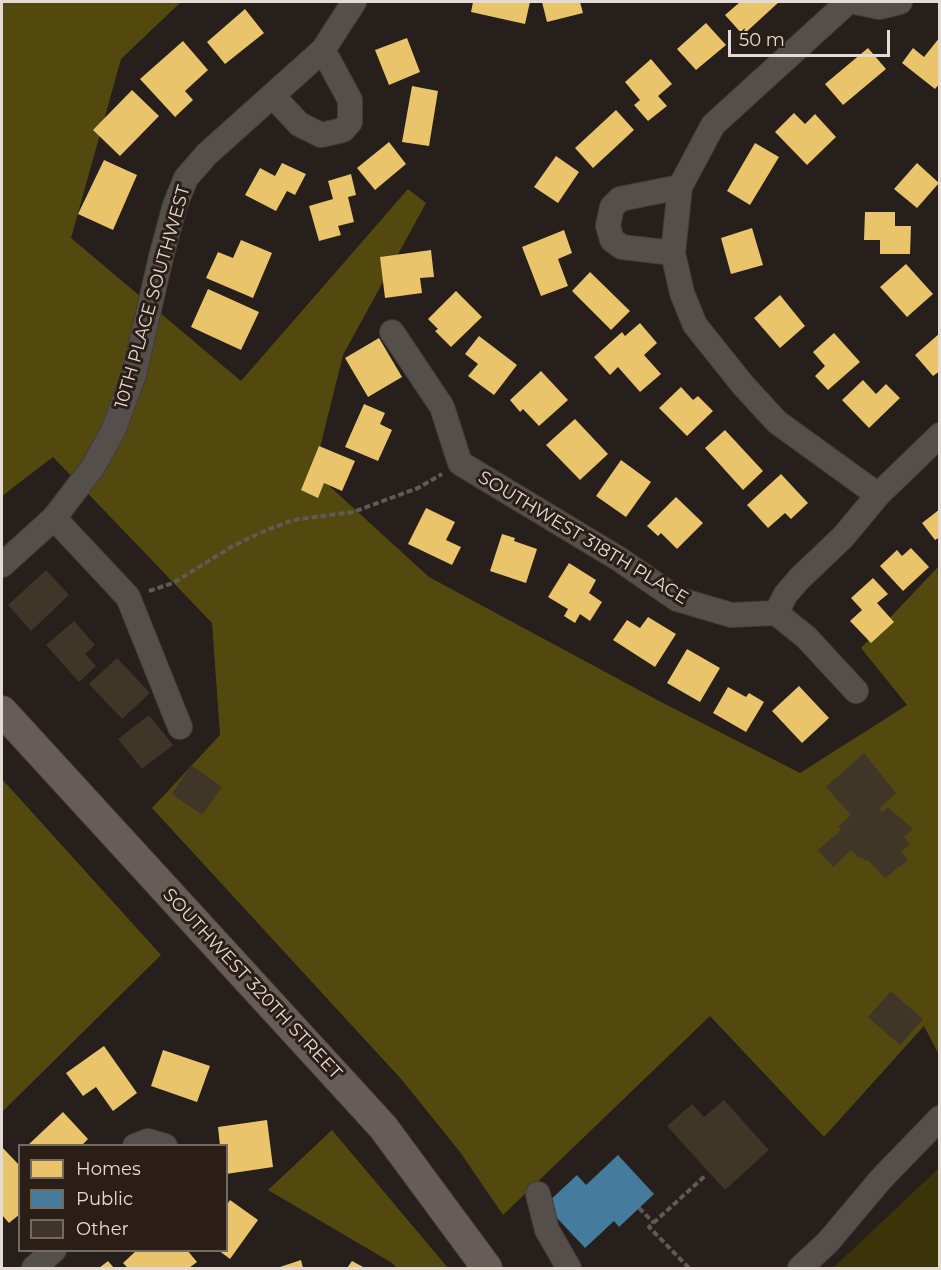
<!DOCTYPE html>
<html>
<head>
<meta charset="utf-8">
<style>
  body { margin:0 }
  #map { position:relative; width:941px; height:1270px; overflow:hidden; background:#261f1b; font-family:Montserrat,sans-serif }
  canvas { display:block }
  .frame { position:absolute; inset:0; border:3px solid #e4dbd5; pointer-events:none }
  .legend { position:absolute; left:18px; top:1144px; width:210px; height:108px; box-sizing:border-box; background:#2b1e16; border:2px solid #756a62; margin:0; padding:8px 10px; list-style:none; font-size:18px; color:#e4dbd5 }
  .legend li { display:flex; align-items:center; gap:12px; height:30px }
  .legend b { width:30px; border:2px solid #756a62 }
  .scale { position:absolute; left:728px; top:30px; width:162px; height:27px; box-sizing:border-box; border:3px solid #e4dbd5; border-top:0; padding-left:8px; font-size:18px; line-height:21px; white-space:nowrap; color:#e4dbd5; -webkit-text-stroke:4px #2b1e16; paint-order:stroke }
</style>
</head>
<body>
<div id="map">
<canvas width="941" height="1270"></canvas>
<div class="frame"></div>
<ul class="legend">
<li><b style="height:16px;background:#e9c46a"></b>Homes</li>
<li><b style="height:16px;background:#457b9d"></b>Public</li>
<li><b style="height:16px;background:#3f3628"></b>Other</li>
</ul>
<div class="scale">50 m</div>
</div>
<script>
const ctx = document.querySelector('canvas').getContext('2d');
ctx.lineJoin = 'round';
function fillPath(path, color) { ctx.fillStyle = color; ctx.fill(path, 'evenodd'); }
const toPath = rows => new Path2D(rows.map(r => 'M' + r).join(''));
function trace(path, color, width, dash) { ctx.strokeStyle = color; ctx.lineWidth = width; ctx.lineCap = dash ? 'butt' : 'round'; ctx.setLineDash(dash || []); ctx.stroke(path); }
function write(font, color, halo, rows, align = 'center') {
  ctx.font = font + ' Montserrat,sans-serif'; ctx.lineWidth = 6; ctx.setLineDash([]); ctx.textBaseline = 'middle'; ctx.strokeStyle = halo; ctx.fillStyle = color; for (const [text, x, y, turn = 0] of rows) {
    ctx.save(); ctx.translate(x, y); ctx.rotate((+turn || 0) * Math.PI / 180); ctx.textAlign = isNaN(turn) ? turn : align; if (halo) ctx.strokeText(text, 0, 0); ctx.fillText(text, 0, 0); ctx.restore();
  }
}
const green = toPath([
  [939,1168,939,1268,833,1268]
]);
const forest = toPath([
  [2,2,181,2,121,59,71,238,241,381,408,189,426,203,343,355,314,472,429,577,661,702,800,773,907,705,861,648,939,566,939,1055,924,1026,824,1137,710,1016,503,1215,460,1152,402,1080,152,808,220,735,212,623,53,457,2,496],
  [2,779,161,955,2,1112],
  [332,1130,448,1268,397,1268,392,1263,268,1190]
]);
const homes = toPath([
  [473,2,530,2,525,24,471,12],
  [542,2,580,2,583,13,547,22],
  [740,2,779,2,743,35,725,15],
  [245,9,264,33,225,64,207,42],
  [706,23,726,45,696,70,677,49],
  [940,37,940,83,935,89,902,63,913,48,924,57],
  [407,38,420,72,389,85,375,50],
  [183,41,208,70,185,91,193,100,175,117,140,79],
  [868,48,886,69,843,105,825,84],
  [651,59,672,84,658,96,667,106,648,121,634,105,640,100,625,82],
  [412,86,438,91,429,146,402,142],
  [132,90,159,116,120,156,93,130],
  [616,110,634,130,593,168,575,148],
  [794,113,805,124,815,114,836,137,807,165,775,132],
  [389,142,406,164,375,190,357,168],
  [755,143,779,157,750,205,727,191],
  [556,156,579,172,558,203,534,187],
  [104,160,137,175,113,230,78,214],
  [282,163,306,174,295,195,287,191,276,211,245,195,260,168,275,176],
  [917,163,939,183,917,208,894,189],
  [351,174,356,195,348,197,354,222,338,226,341,235,319,241,309,206,333,199,328,181],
  [865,212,895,212,895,226,911,226,910,254,880,254,880,240,864,240],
  [752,228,763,265,731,274,721,238],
  [564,230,572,253,558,259,568,286,541,296,522,247],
  [241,240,272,253,253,298,206,278,218,252,233,258],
  [431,250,434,277,420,278,422,293,385,298,380,257],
  [906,264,933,294,907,317,880,287],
  [590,272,630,311,611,330,572,291],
  [208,289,259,312,241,350,191,327],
  [456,291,482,317,451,347,435,331,438,329,428,319],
  [780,295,805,326,780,348,754,318],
  [640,323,657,343,644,355,661,374,640,392,618,367,610,375,594,357,622,332,625,336],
  [834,333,860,362,828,390,815,376,825,366,813,352],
  [940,333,940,371,933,376,915,355],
  [479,336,517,365,494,395,468,376,478,364,465,354],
  [379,338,402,377,368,397,345,358],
  [541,371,568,400,539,426,523,409,520,412,510,400],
  [863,380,876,394,886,384,900,398,869,428,842,400],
  [681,387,693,400,698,396,713,411,687,436,659,408],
  [364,404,385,413,380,424,392,430,378,461,345,447],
  [575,419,608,454,580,480,546,445],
  [725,430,763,471,743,490,705,448],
  [319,446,355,461,342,491,324,483,318,498,301,490],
  [621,460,651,482,626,517,596,496],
  [781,474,808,503,791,519,785,513,768,528,747,505],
  [676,497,703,523,677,549,661,533,658,536,647,526],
  [426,508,455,522,446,540,461,547,452,565,408,544],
  [940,509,940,537,935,540,922,523],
  [502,534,515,538,514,541,537,549,526,583,490,571],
  [911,548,929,567,903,591,880,566,897,550,902,556],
  [569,563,596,580,589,593,602,602,590,621,580,614,575,623,564,616,568,609,548,597],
  [873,578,888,594,877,603,894,622,871,643,850,621,862,610,851,598],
  [648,617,676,634,655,667,613,640,627,620,640,628],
  [687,649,720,668,700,702,667,683],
  [799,686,829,718,802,743,772,711],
  [728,687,746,697,749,693,764,702,746,732,713,713],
  [104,1046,137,1093,113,1111,96,1087,83,1096,66,1073],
  [163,1050,210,1066,197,1102,151,1086],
  [63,1112,88,1139,81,1146,27,1146],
  [267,1120,273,1167,226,1174,226,1146,220,1146,218,1127],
  [2,1147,20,1166,20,1214,9,1223,2,1215],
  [230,1200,258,1220,230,1259,218,1250,226,1250,226,1206],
  [137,1250,187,1250,197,1262,189,1268,128,1268,123,1263],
  [301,1260,303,1268,277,1268],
  [108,1261,114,1268,99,1268],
  [352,1261,365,1268,347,1268]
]);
const public = toPath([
  [618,1155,654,1194,619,1227,614,1221,585,1248,545,1205,577,1175,586,1185]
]);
const building = toPath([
  [46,570,69,595,31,631,8,605],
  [74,621,95,645,85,654,96,666,79,682,46,645],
  [117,658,150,693,122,719,89,684],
  [149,715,173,745,142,769,118,739],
  [864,753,896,793,879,809,882,812,888,807,913,829,904,837,910,844,901,852,908,860,885,878,867,859,865,861,861,857,859,858,851,850,833,867,818,850,841,830,838,827,851,815,826,787],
  [191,765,222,787,202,815,172,794],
  [891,991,923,1019,900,1045,868,1017],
  [724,1100,769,1150,725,1190,667,1126,692,1104,704,1117]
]);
const path = toPath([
  [149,591,173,583,231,547,262,532,293,520,353,512,418,488,442,474],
  [639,1208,654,1223],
  [689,1268,649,1227,706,1175]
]);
const minor = toPath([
  [848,2,713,125,680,187,673,253,682,293,695,325,743,385,777,422,878,495],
  [855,2,879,7,900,2],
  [273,96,299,124,321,135,343,130,350,122,350,100,323,50],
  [673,253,622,247,612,240,608,226,612,207,620,199,680,187],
  [392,332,442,407,460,463,619,559,677,599,731,615,776,613,806,637,856,691],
  [54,518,128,597,180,727],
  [2,565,54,518,93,467,113,431,134,375,161,257,175,205,186,178,207,154,323,50,354,2],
  [776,613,786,594,799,579,843,537,878,495,940,435],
  [135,1146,148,1141,165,1146],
  [538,1194,547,1230,569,1268],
  [34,1268,54,1250],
  [800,1268,828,1242,881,1179,940,1118]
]);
const major = toPath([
  [2,711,383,1127,487,1268]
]);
const streetNames = [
  ["10TH PLACE SOUTHWEST",153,297,-74],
  ["SOUTHWEST 318TH PLACE",583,538,31],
  ["SOUTHWEST 320TH STREET",252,984,47]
];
fillPath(green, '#3c3409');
fillPath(forest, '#53490e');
fillPath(homes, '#e9c46a');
fillPath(public, '#457b9d');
fillPath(building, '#3f3628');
trace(minor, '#423b38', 26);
trace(major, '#423b38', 32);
trace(path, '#5f5a56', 4, [6, 3]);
trace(minor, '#554f4b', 24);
trace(major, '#685c58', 30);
write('18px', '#e4dbd5', '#2b1e16', streetNames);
</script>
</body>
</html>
